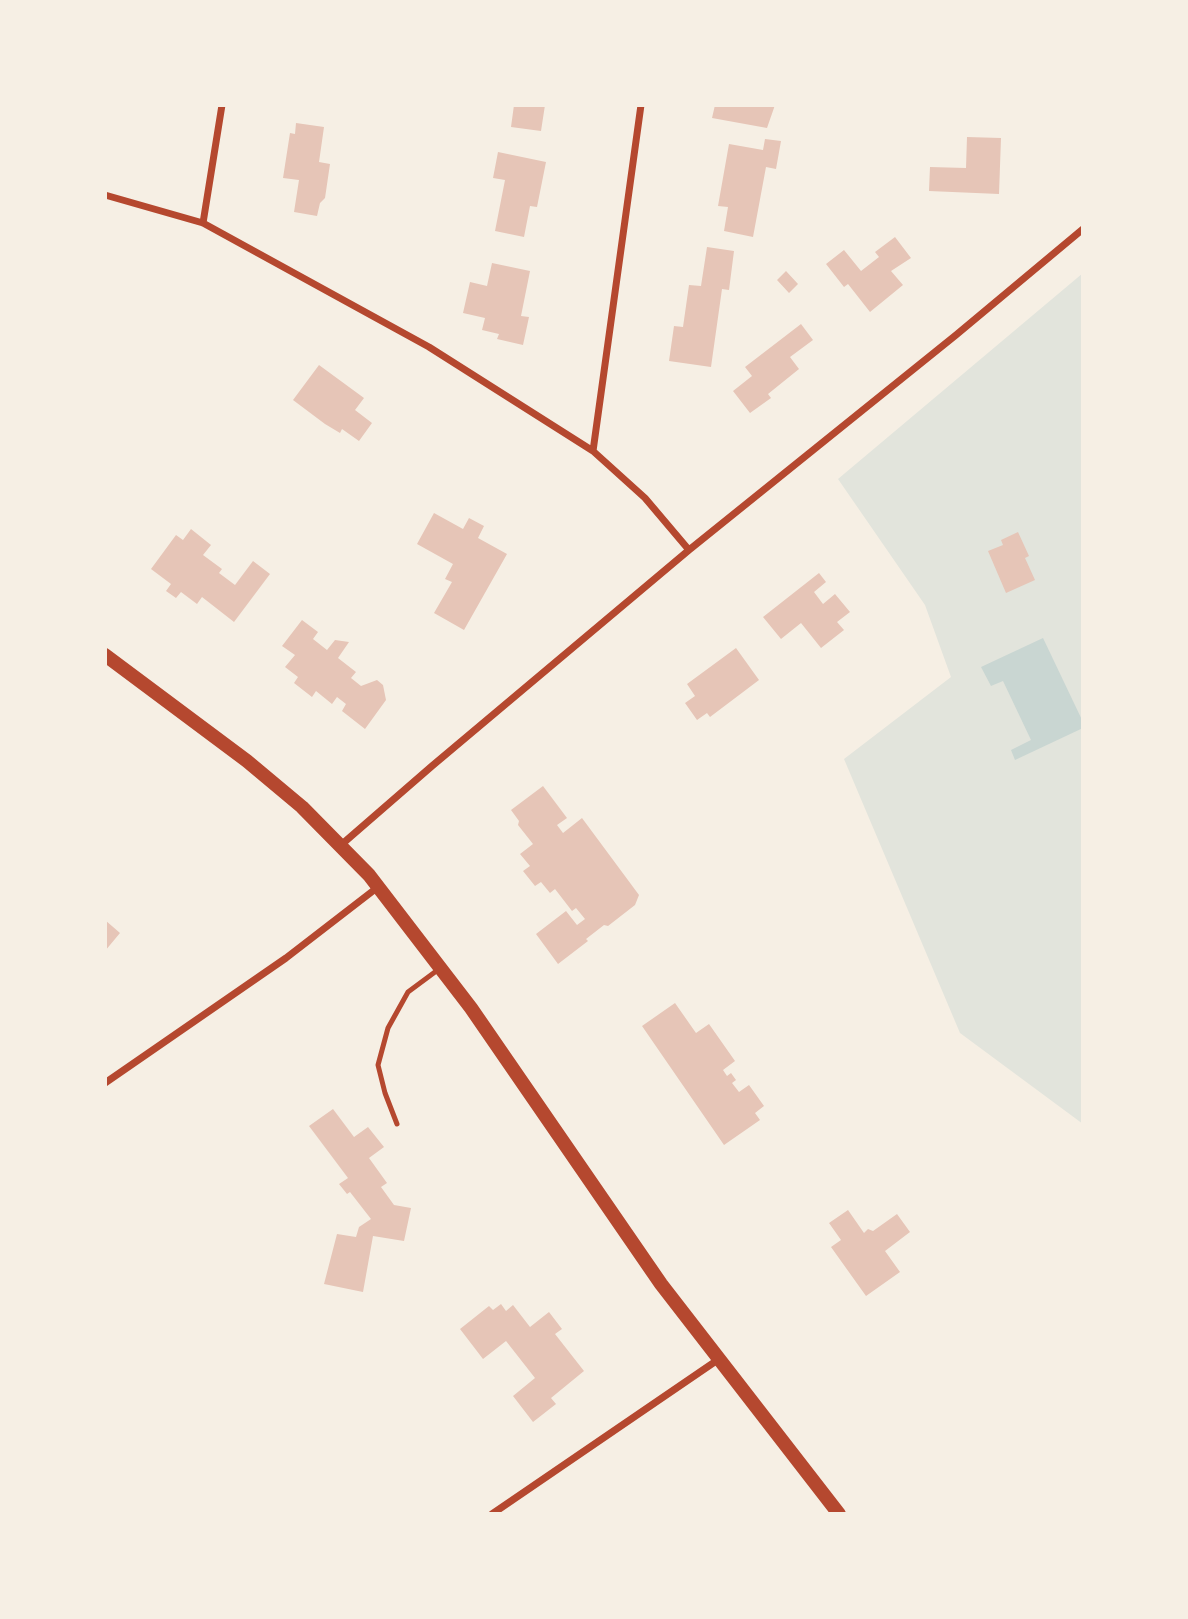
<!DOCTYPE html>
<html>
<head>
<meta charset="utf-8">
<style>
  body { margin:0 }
  #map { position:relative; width:1188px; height:1619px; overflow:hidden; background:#f6efe4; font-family:"Roboto Condensed",sans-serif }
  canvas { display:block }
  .frame { position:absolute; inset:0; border:107px solid #f6efe4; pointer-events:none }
</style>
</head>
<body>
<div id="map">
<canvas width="1188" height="1619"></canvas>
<div class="frame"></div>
</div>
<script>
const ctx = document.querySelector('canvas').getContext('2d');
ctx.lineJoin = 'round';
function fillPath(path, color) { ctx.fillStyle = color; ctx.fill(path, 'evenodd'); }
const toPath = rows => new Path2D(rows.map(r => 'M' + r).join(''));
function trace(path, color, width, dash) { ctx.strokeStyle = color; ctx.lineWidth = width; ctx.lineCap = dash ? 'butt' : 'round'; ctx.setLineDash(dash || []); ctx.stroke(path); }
const green = toPath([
  [1083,273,1083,1124,960,1033,844,759,951,677,925,605,838,479]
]);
const water = toPath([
  [1043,638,1083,722,1083,728,1015,760,1011,750,1031,740,1003,681,991,686,981,667]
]);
const building = toPath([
  [514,105,545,105,541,131,511,127],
  [715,105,775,105,767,128,712,118],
  [296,123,324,127,319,162,330,164,325,198,320,203,317,216,294,212,299,180,283,178,290,133,295,134],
  [967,137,1001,138,999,194,929,191,930,167,966,168],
  [765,139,781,141,776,169,766,167,753,237,724,231,728,207,718,206,729,144,763,150],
  [498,152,546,162,537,207,530,206,524,237,495,231,505,180,493,178],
  [895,237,911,258,891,271,903,285,870,312,848,284,844,287,826,264,844,250,861,271,879,257,875,252],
  [707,247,734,251,729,290,722,289,711,367,669,361,674,326,683,327,689,285,701,286],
  [492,263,530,271,521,316,529,317,523,345,497,339,499,334,482,330,485,318,463,313,470,282,487,286],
  [786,271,798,284,789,293,777,280],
  [801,324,813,340,790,357,799,369,768,394,771,398,750,413,733,391,752,376,745,367],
  [319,365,364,398,355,410,372,423,359,441,342,429,340,433,325,424,293,400],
  [434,513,463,529,469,518,484,526,478,538,507,554,464,630,434,613,452,582,445,579,453,564,417,544],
  [191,529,211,545,203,555,222,569,219,573,235,585,253,561,270,574,234,622,202,597,197,604,181,592,176,598,166,591,171,584,151,569,176,535,183,540],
  [1018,532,1029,556,1025,558,1035,580,1006,593,988,551,1003,545,1001,540],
  [819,573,826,582,814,592,823,604,835,594,850,612,837,622,844,630,821,648,801,623,781,639,763,617],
  [302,620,318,632,313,639,327,650,335,640,349,642,338,658,356,672,351,678,361,686,377,680,383,685,386,700,365,729,342,711,346,704,337,697,332,704,316,691,312,697,294,683,298,677,285,667,295,655,282,646],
  [736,648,759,680,710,717,707,713,697,720,685,703,695,696,687,684],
  [543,786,567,818,557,825,563,833,582,818,639,895,635,905,608,926,604,925,586,939,588,941,558,964,536,934,566,911,577,925,585,919,576,908,572,911,555,889,550,893,541,882,535,886,523,871,530,866,520,854,533,844,518,825,519,821,511,810],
  [105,920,120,933,105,951],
  [675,1003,696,1033,709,1024,735,1061,723,1070,727,1076,731,1073,736,1080,732,1083,739,1092,749,1085,764,1106,755,1113,760,1120,724,1145,642,1026],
  [333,1109,354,1137,368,1127,384,1147,369,1158,387,1183,381,1187,394,1205,411,1208,404,1241,373,1236,363,1292,324,1284,337,1234,356,1237,359,1227,371,1219,350,1192,347,1194,339,1184,348,1178,309,1126],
  [848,1210,864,1233,868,1229,873,1231,897,1214,910,1232,885,1251,900,1272,866,1296,831,1247,841,1240,829,1223],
  [501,1304,506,1311,513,1305,530,1327,549,1312,562,1329,555,1334,584,1371,551,1398,556,1404,533,1422,513,1396,535,1378,506,1341,483,1359,460,1329,489,1306,493,1310]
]);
const service = toPath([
  [397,1124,385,1093,378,1065,388,1028,408,992,439,969]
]);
const minor = toPath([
  [641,105,593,451,645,498,689,550],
  [105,195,203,223,429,347,593,451],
  [203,223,222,105],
  [341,845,432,766,689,550,956,335,1083,229],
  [105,1083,286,958,378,887],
  [492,1514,719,1359]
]);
const secondary = toPath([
  [105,655,247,761,302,807,369,875,471,1008,661,1284,839,1514]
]);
fillPath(green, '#e2e4dc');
fillPath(water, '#c9d6d2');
fillPath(building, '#e6c5b7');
trace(service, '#b5482f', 5);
trace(minor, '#b5482f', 7);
trace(secondary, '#b5482f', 14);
</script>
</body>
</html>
